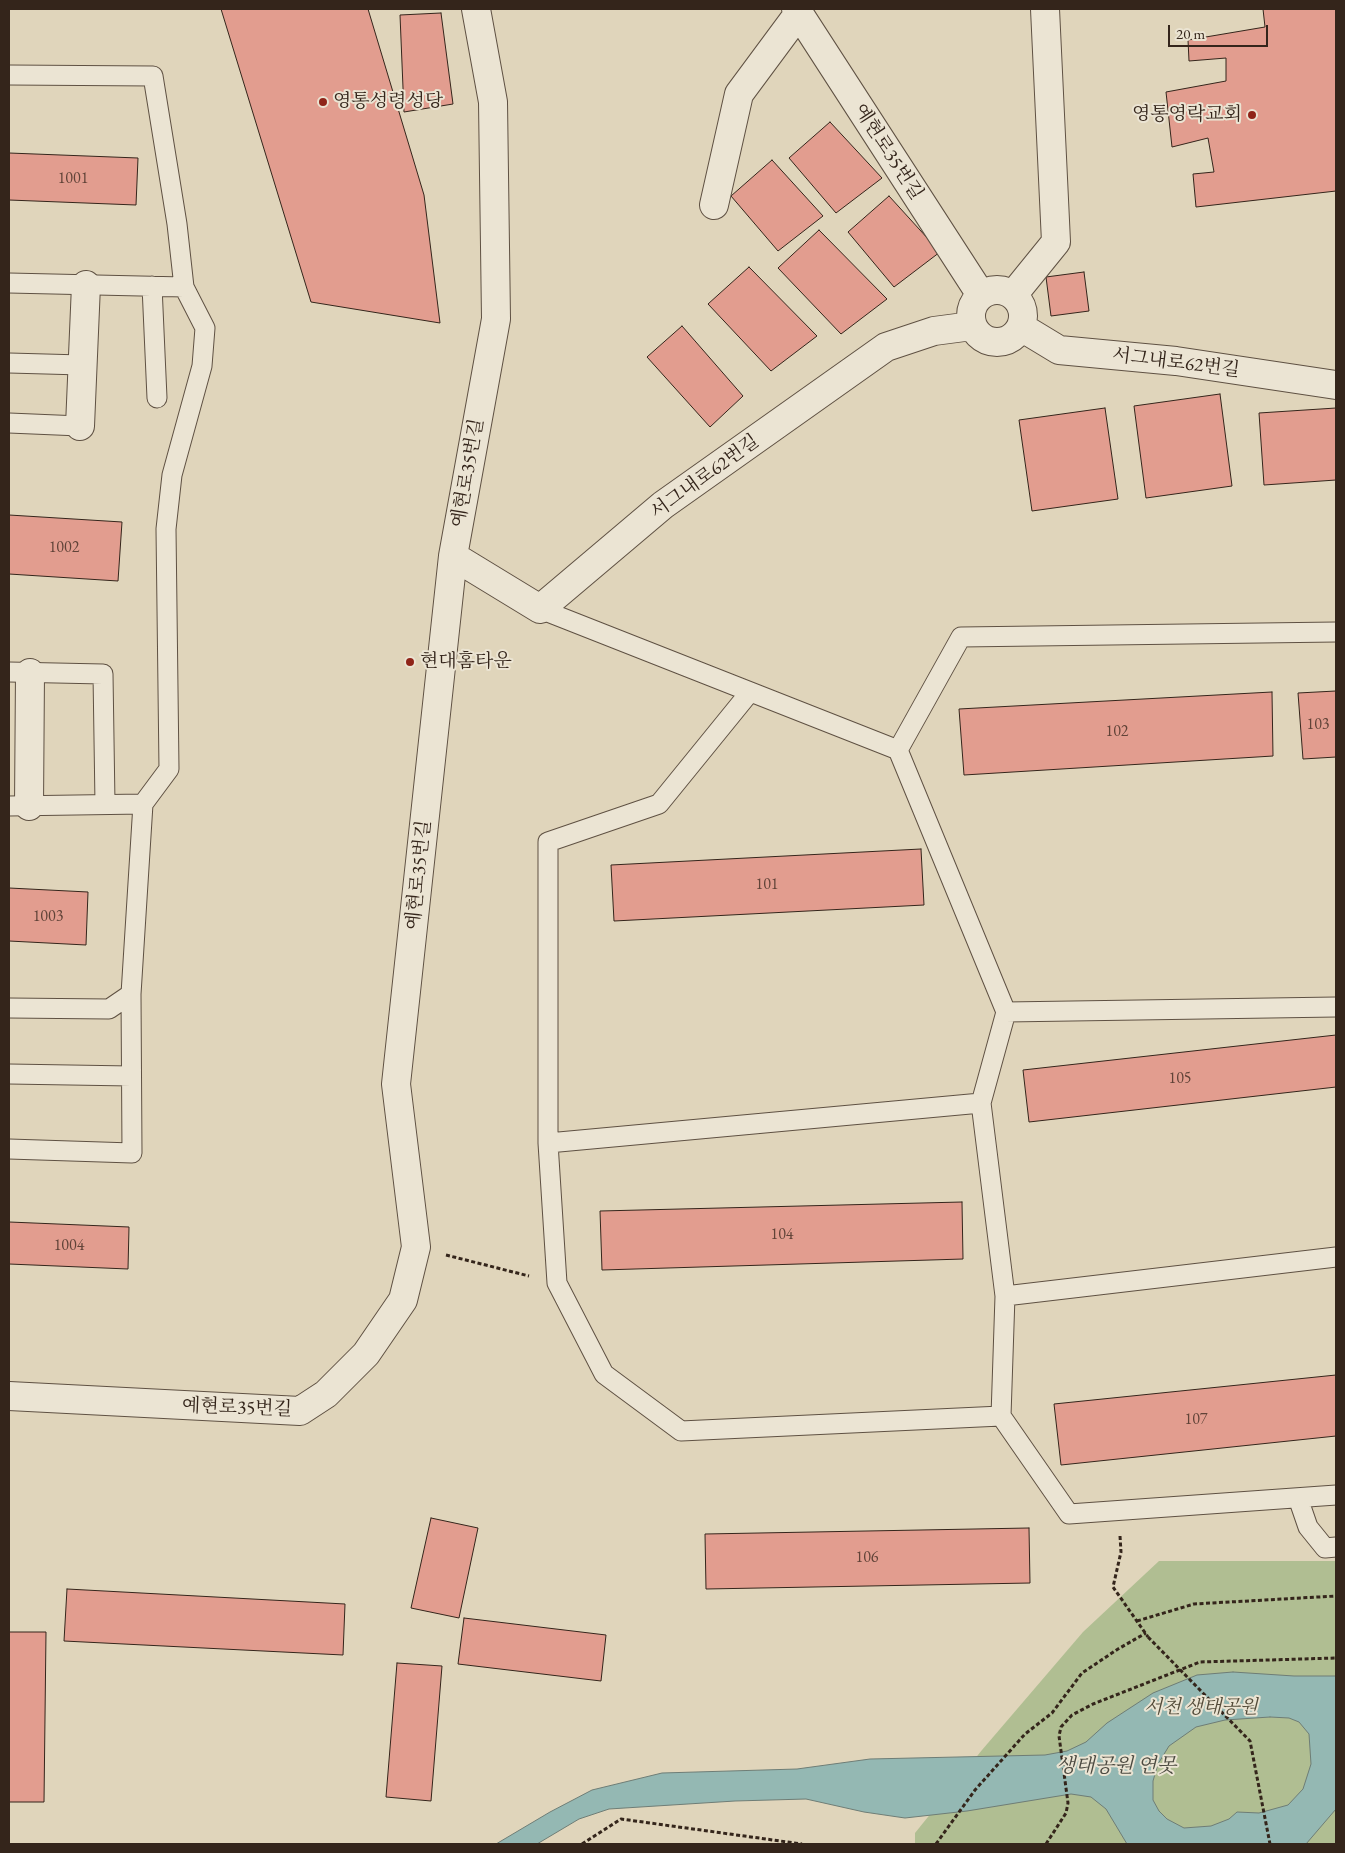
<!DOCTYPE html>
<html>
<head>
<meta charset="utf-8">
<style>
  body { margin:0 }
  #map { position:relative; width:1345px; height:1853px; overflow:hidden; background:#e0d5bb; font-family:"EB Garamond",serif }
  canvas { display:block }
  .frame { position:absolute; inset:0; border:10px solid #34251b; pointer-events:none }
  .scale { position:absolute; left:1168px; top:25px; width:100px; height:22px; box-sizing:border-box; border:2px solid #34251b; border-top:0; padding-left:6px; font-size:15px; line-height:18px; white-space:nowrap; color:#34251b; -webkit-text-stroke:4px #ebe4d3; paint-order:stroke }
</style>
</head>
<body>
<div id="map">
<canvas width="1345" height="1853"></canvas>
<div class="frame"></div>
<div class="scale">20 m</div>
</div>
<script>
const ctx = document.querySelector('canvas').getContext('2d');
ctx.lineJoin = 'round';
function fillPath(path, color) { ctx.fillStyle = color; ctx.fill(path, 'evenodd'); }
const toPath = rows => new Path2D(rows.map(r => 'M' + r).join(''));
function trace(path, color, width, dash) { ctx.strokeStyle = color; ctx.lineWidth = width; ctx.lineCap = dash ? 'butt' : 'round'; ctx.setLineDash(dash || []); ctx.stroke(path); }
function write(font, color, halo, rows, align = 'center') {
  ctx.font = font + ' "EB Garamond","Noto Serif KR",serif'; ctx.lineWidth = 4; ctx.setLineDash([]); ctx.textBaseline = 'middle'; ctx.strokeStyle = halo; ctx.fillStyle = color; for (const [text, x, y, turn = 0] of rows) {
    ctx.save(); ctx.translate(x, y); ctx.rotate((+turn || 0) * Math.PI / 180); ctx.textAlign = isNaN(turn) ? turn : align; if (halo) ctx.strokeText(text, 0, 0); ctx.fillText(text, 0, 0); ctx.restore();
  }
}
const green = toPath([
  [1159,1561,1336,1561,1336,1844,915,1844,915,1833,982,1750,1083,1632]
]);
const water = toPath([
  [1233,1672,1294,1676,1336,1676,1336,1809,1306,1844,1127,1844,1106,1809,1091,1797,1071,1794,967,1811,905,1818,864,1812,806,1799,735,1801,609,1809,579,1819,537,1844,496,1844,550,1812,592,1790,662,1773,797,1769,870,1759,1045,1755,1067,1751,1086,1742,1107,1723,1153,1693,1197,1675,1233,1672],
  [1270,1717,1289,1718,1299,1722,1309,1734,1311,1764,1303,1789,1288,1805,1259,1813,1237,1812,1229,1819,1211,1826,1184,1828,1167,1819,1159,1811,1153,1800,1153,1781,1158,1764,1169,1746,1196,1727,1225,1720,1270,1717]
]);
const building = toPath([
  [221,9,368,9,424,195,440,323,311,302,221,9],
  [1263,9,1336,9,1336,191,1196,207,1193,174,1214,172,1208,138,1172,147,1166,92,1226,81,1226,58,1189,61,1188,40,1265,27,1263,9],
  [441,13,453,104,404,112,400,15,441,13],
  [830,122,882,178,836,213,789,158,830,122],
  [9,153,138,158,136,205,9,200,9,153],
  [772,160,823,216,778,251,731,196,772,160],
  [889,196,940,252,894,287,848,232,889,196],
  [819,230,887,299,841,334,778,268,819,230],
  [749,267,817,336,771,371,708,304,749,267],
  [1084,272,1089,311,1051,316,1046,277,1084,272],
  [682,326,743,396,710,427,647,357,682,326],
  [1220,394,1232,486,1146,498,1134,406,1220,394],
  [1105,408,1118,499,1032,511,1019,420,1105,408],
  [1336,408,1336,480,1264,485,1259,413,1336,408],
  [9,515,122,522,118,581,9,574,9,515],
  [1336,691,1336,757,1303,759,1298,693,1336,691],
  [1272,692,1273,756,964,775,959,709,1272,692],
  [921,849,924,905,614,921,611,865,921,849],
  [9,888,88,892,86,945,9,941,9,888],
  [1336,1035,1336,1087,1029,1122,1023,1070,1336,1035],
  [962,1202,963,1259,602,1270,600,1211,962,1202],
  [9,1222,129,1227,128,1269,9,1264,9,1222],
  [1336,1375,1336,1436,1061,1465,1054,1404,1336,1375],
  [431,1518,478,1528,459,1618,411,1608,431,1518],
  [1029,1528,1030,1583,706,1589,705,1534,1029,1528],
  [67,1589,345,1604,343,1655,64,1641,67,1589],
  [464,1618,606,1635,601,1681,458,1664,464,1618],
  [9,1632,46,1632,44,1802,9,1802,9,1632],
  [397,1663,442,1666,431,1801,386,1797,397,1663]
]);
const path = toPath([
  [446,1255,529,1276],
  [1120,1536,1121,1552,1113,1587,1148,1637],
  [1137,1621,1194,1604,1336,1596],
  [582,1844,621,1819,802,1844],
  [936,1844,975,1790,1025,1734,1052,1713,1082,1673,1118,1649,1146,1633],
  [1046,1844,1066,1813,1068,1803,1059,1736,1061,1727,1072,1715,1093,1704,1200,1662,1336,1658]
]);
const lane = toPath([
  [9,75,153,76,177,224,184,287,9,283],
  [152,286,157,398],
  [9,363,82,365],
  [9,423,80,426],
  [540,609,898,750,1006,1012,1336,1007],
  [9,672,103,674,105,804],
  [898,750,961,637,1336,632],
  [9,806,143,804,169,769,166,529,172,475,202,366,205,328,184,287],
  [9,1008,109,1009,131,994,143,804],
  [1006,1012,981,1103,548,1143,557,1283,604,1374,681,1431,1001,1416,1069,1514,1336,1495],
  [9,1074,131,1076],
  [981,1103,1005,1296],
  [548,1143,548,842,659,804,750,692],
  [9,1149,132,1153,131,994],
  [1001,1416,1005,1296,1336,1257],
  [1298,1498,1308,1527,1325,1548,1336,1547]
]);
const street = toPath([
  [796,9,981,295],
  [714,205,739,94,799,13],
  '971 316a26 26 0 1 1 52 0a26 26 0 1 1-52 0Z',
  [1013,295,1056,242,1045,9],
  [1021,327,1059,350,1176,361,1336,385],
  [80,426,86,285],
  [453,556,540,609,663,505,886,347,934,331,972,326],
  [29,806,30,673],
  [9,1396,300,1411,326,1394,366,1354,403,1300,416,1247,396,1084,453,556,496,319,493,102,476,9]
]);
const pathBridge = toPath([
  [1148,1637,1250,1741,1270,1844]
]);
const markers = [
  [323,102,5,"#8f2418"],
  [1252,115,5,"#8f2418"],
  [410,662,5,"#8f2418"]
];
const numberNames = [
  ["1001",73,179],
  ["1002",64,548],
  ["103",1318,725],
  ["102",1117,732],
  ["101",767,885],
  ["1003",48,917],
  ["105",1180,1079],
  ["104",782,1235],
  ["1004",69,1246],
  ["107",1196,1420],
  ["106",867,1558]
];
const poiNames = [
  ["영통성령성당",333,102],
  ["영통영락교회",1242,115,"right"],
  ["현대홈타운",420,662]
];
const streetNames = [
  ["예현로35번길",888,152,57],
  ["서그내로62번길",1176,363,7],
  ["예현로35번길",468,473,-80],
  ["서그내로62번길",705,477,-36],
  ["예현로35번길",419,875,-84],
  ["예현로35번길",237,1408,2]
];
const parkNames = [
  ["서천 생태공원",1201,1708]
];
const waterNames = [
  ["생태공원 연못",1116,1767]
];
fillPath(green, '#b0be92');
fillPath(water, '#94b8b3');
trace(water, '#6e7d76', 1);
fillPath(building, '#e29d8f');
trace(building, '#34251b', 1);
trace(lane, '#5f5143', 21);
trace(street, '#5f5143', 30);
trace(path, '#34251b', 3, [4, 2.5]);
trace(lane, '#ebe4d3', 19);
trace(street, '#ebe4d3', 28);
trace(pathBridge, '#34251b', 3, [4, 2.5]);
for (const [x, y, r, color] of markers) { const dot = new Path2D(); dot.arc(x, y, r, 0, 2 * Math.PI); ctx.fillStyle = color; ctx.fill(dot); trace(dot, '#ebe4d3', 2); }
write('16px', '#604338', null, numberNames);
write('19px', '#34251b', '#ebe4d3', poiNames, 'left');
write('19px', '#34251b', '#ebe4d3', streetNames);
write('italic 19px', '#534b39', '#ebe4d3', parkNames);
write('italic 20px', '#4c4a41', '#ebe4d3', waterNames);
</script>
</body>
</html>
